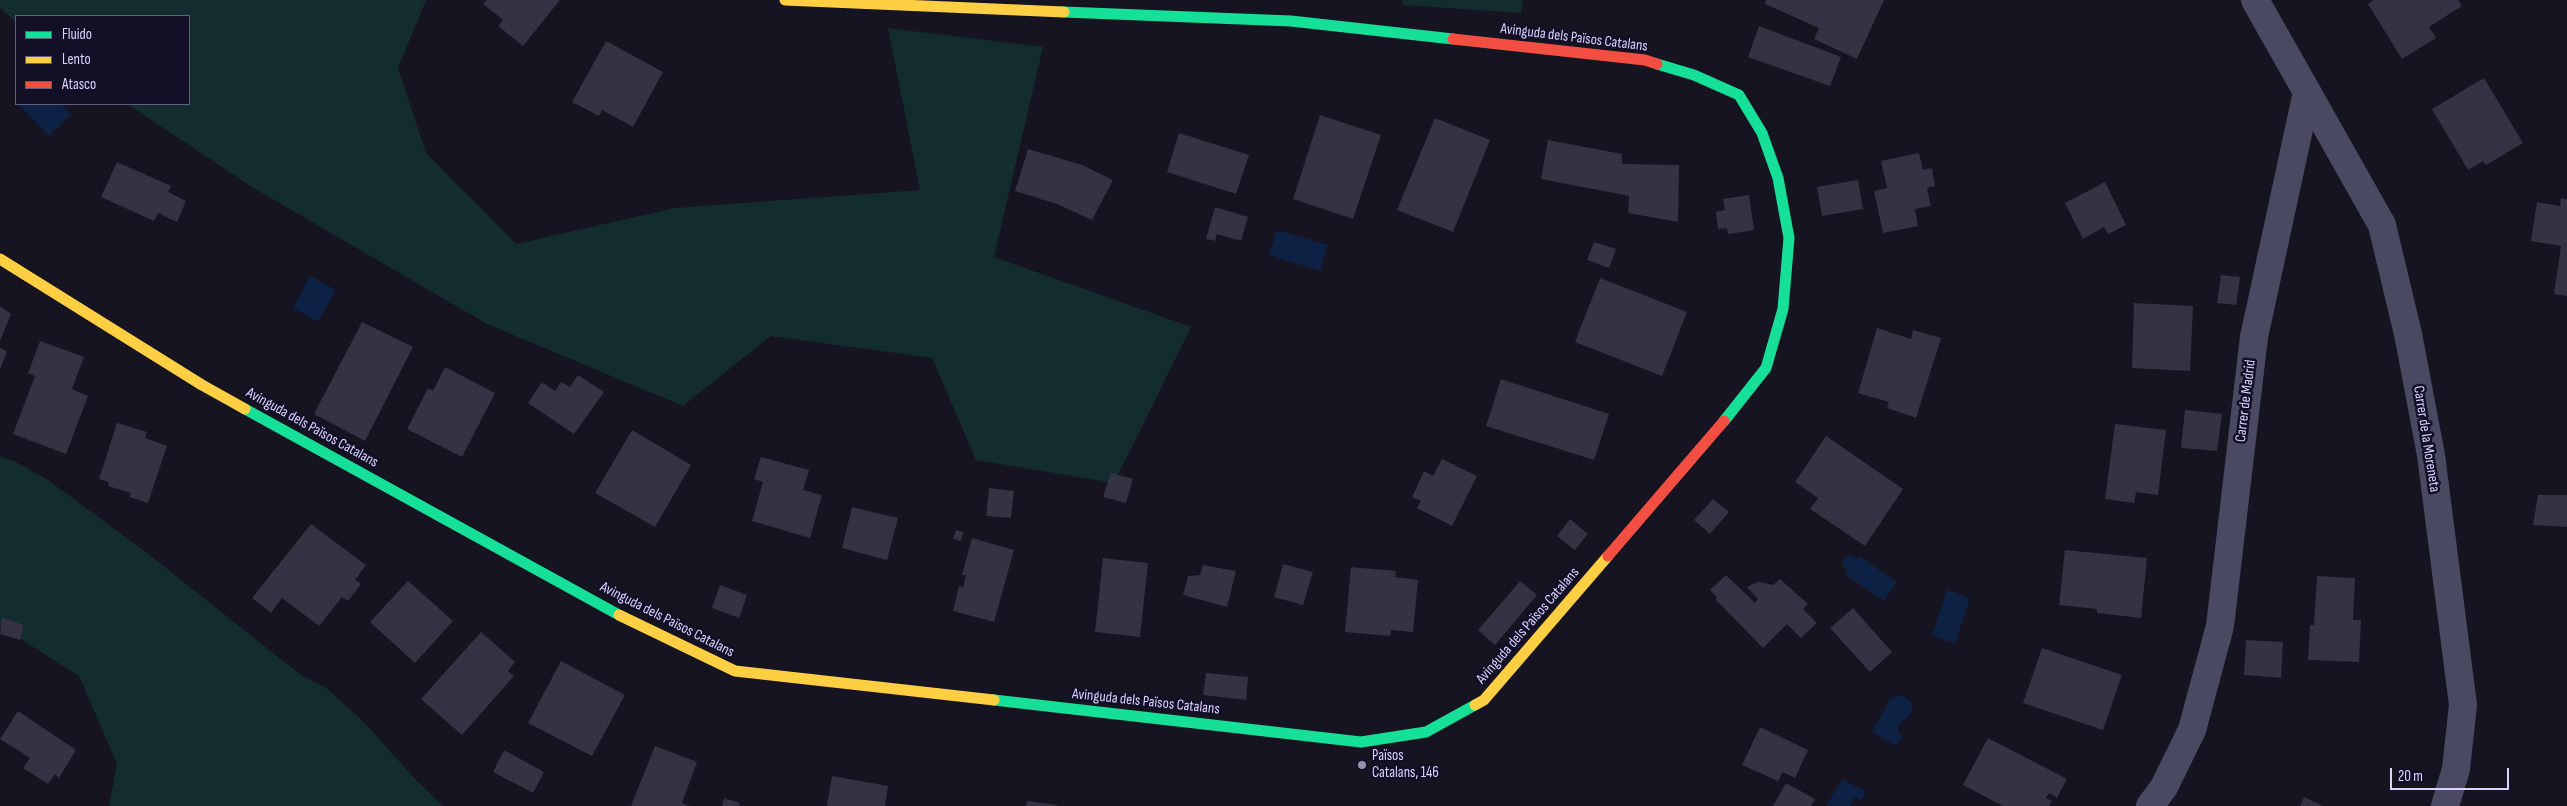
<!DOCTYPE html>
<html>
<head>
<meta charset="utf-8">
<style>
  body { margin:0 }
  #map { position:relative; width:2567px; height:806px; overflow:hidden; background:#161421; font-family:"Sofia Sans Condensed",sans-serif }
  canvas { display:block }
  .legend { position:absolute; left:15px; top:15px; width:175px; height:90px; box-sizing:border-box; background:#130f26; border:1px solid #625e7d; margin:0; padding:6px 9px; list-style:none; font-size:15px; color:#d9d4ff }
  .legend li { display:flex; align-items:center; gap:10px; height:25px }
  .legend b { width:25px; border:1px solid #625e7d }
  .scale { position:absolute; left:2390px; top:768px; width:119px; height:22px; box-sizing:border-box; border:2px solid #d9d4ff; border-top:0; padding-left:6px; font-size:15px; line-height:18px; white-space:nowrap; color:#d9d4ff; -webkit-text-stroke:4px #130f26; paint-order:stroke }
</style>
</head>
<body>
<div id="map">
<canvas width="2567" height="806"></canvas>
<ul class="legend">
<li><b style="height:6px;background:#16e098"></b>Fluido</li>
<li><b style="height:6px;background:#ffcf43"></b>Lento</li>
<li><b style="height:6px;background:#f24e42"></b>Atasco</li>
</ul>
<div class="scale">20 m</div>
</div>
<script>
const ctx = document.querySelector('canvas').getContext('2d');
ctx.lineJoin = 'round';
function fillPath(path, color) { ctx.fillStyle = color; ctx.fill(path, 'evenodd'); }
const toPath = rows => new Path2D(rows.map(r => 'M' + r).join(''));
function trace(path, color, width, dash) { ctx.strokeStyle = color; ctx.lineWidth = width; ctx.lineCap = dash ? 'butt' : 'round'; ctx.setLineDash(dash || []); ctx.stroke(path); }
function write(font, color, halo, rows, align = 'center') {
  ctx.font = font + ' "Sofia Sans Condensed",sans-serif'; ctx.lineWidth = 5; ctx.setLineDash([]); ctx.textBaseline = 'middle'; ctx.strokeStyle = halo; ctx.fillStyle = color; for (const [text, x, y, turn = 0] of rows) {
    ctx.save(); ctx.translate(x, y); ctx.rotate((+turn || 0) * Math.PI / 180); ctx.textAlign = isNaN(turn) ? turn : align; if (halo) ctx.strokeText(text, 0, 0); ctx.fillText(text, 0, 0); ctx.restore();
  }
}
const green = toPath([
  [0,0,426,0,398,68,426,153,516,244,675,208,920,190,888,28,1043,47,994,257,1191,327,1114,483,976,460,932,358,771,336,683,406,487,324,252,187,127,104,189,104,189,16,16,16,16,22,0,8],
  [1403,0,1523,0,1521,13,1403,5],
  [0,457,14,461,48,480,147,553,301,675,325,687,364,722,414,778,443,806,109,806,117,764,79,676,0,626]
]);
const water = toPath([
  [18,104,61,104,71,115,49,136],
  [1277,230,1328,245,1320,271,1269,255],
  [310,276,336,290,318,322,293,308],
  [1846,556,1853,556,1856,559,1859,556,1897,582,1884,601,1846,575,1847,572,1842,563],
  [1947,590,1970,598,1955,643,1932,636],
  [1901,695,1911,702,1913,712,1898,726,1898,732,1902,736,1896,746,1872,732,1890,699],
  [1842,779,1866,792,1861,800,1855,797,1850,806,1826,806]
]);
const building = toPath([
  [487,0,560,0,523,46,498,26,503,20,483,4],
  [1766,0,1884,0,1857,59,1814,39,1819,28,1765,4],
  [2374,0,2458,0,2462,6,2429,27,2436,38,2402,59,2368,4],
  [1759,26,1841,57,1830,86,1748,57],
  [606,41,663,72,633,127,602,110,599,116,572,102],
  [2484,78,2523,143,2486,165,2483,161,2468,170,2432,109],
  [1320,115,1381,135,1353,219,1293,199],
  [1435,118,1490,140,1453,232,1397,210],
  [1179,133,1249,155,1236,194,1167,172],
  [1548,140,1622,154,1622,164,1679,165,1678,222,1628,213,1629,196,1541,179],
  [1028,149,1082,165,1113,180,1092,220,1057,204,1015,191],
  [1919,153,1923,170,1932,168,1935,186,1927,188,1931,206,1915,209,1918,226,1883,233,1874,191,1887,188,1881,161],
  [117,162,171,186,168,192,186,201,177,222,158,213,154,221,101,197],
  [1858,180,1863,209,1822,216,1817,187],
  [2105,182,2126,225,2108,234,2104,227,2083,239,2065,203],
  [1749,195,1754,230,1728,234,1727,228,1718,229,1716,212,1725,210,1723,199],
  [2561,198,2567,199,2567,296,2554,294,2561,246,2531,241,2537,202,2560,206],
  [1215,207,1248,217,1241,241,1217,234,1215,241,1206,239],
  [1594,242,1616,249,1609,268,1587,260],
  [2221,275,2240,277,2236,305,2217,303],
  [1600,278,1687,312,1662,376,1575,342],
  [2134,303,2193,306,2190,371,2132,368],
  [0,306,11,314,0,341],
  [362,322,413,347,365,441,314,414],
  [1877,328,1911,339,1913,330,1941,338,1916,418,1887,408,1889,402,1858,393],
  [40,341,84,357,72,389,88,396,66,454,13,434,35,376,28,373],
  [0,348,7,351,0,370],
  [445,367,495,393,462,457,407,429,428,388,433,391],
  [578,375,604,392,574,434,528,403,542,382,555,391,561,382,570,387],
  [1501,379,1609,414,1594,460,1486,426],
  [2185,410,2222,414,2217,451,2181,448],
  [117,423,147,432,145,438,167,446,148,503,129,497,131,493,108,486,109,482,99,479],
  [2115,424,2166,430,2158,495,2136,492,2134,503,2105,499],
  [632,430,691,465,655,527,595,493],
  [1826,436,1903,489,1865,546,1810,509,1818,498,1795,482],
  [761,457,809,470,803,490,822,495,810,538,752,521,763,482,754,479],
  [1442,459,1477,476,1452,526,1417,508,1421,501,1412,497,1424,471,1433,476],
  [1111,473,1133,479,1126,503,1103,497],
  [989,488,1014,491,1011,518,986,516],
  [2538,495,2567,495,2567,527,2533,525],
  [1713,499,1729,512,1710,534,1694,520],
  [852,507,898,518,887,560,842,548],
  [1570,519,1588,534,1575,550,1557,536],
  [311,524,366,565,355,580,361,584,348,601,342,597,319,626,282,598,271,613,252,598],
  [956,530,963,532,961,541,953,539],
  [972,538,1014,550,994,622,953,611,959,586,963,587,966,575,962,575],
  [2065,550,2147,558,2141,618,2097,613,2097,609,2059,605],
  [1103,558,1148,563,1140,637,1095,632],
  [1283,564,1313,572,1303,605,1274,597],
  [1203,565,1236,571,1227,607,1183,595,1188,576,1200,575],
  [1351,567,1396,571,1395,577,1418,580,1413,632,1391,630,1390,636,1345,632],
  [1726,575,1755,603,1758,599,1747,587,1758,582,1773,585,1780,579,1808,604,1803,609,1817,623,1801,638,1787,624,1763,648,1715,599,1717,597,1710,590],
  [2317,576,2355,578,2353,620,2361,620,2359,662,2308,660,2310,625,2314,625],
  [408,581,453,621,415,663,370,622],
  [1520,581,1537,595,1495,645,1478,630],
  [720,585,747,595,739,618,712,608],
  [1853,608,1892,652,1870,672,1830,628],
  [2,618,24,625,20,640,0,634],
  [481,632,515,662,508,671,514,676,462,735,421,699],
  [2246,640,2283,642,2281,678,2244,675],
  [2042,648,2122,675,2103,730,2023,703],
  [561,661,625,695,592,756,528,723],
  [1206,673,1248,677,1246,700,1203,695],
  [18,711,76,750,59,778,55,774,48,784,23,768,30,758,0,739],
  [1760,727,1808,750,1795,778,1783,772,1778,781,1742,765],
  [1988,738,2067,779,2057,798,2049,793,2046,798,2052,801,2049,806,2003,806,1963,785],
  [655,746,697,762,682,803,690,806,631,806],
  [504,750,544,772,533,793,493,772],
  [832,776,888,786,885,806,827,806],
  [1786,783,1815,799,1811,806,1773,806],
  [2304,797,2306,798,2323,806,2300,806],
  [724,798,740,803,739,806,722,806],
  [1027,801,1057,805,1057,806,1026,806]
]);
const street = toPath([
  [2307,92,2382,225,2408,334,2431,455,2463,705,2456,769,2445,806],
  [2150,806,2164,787,2192,730,2220,626,2254,337,2307,92,2255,0]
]);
const fast = toPath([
  [1064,12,1291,21,1453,39],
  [1657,64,1694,75,1739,95,1762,133,1778,178,1789,238,1783,309,1766,368,1724,421],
  [245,409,619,615],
  [994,700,1361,742,1426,732,1475,705]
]);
const slow = toPath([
  [785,0,1064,12],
  [0,259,202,385,245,409],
  [619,615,735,671,994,700],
  [1475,705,1484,700,1608,556]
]);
const jam = toPath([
  [1453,39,1645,60,1657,64],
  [1608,556,1724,421]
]);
const markers = [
  [1362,765,5,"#9591b1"]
];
const streetNames = [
  ["Avinguda dels Països Catalans",1574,38,7],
  ["Carrer de Madrid",2246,401,-83],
  ["Avinguda dels Països Catalans",312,428,29],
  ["Carrer de la Moreneta",2426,439,81],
  ["Avinguda dels Països Catalans",667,620,27],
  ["Avinguda dels Països Catalans",1528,626,-49],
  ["Avinguda dels Països Catalans",1146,702,6]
];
const poiNames = [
  ["Països",1372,756],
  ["Catalans, 146",1372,773]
];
fillPath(green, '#132c2d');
fillPath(water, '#0d2144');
fillPath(building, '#343243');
trace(street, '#4a4962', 28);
trace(fast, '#16e098', 11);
trace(slow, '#ffcf43', 11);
trace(jam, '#f24e42', 11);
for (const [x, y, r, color] of markers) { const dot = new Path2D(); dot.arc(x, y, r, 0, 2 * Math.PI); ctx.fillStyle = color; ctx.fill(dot); trace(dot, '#130f26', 2); }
write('15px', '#d9d4ff', '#130f26', streetNames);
write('15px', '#d9d4ff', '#130f26', poiNames, 'left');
</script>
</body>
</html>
